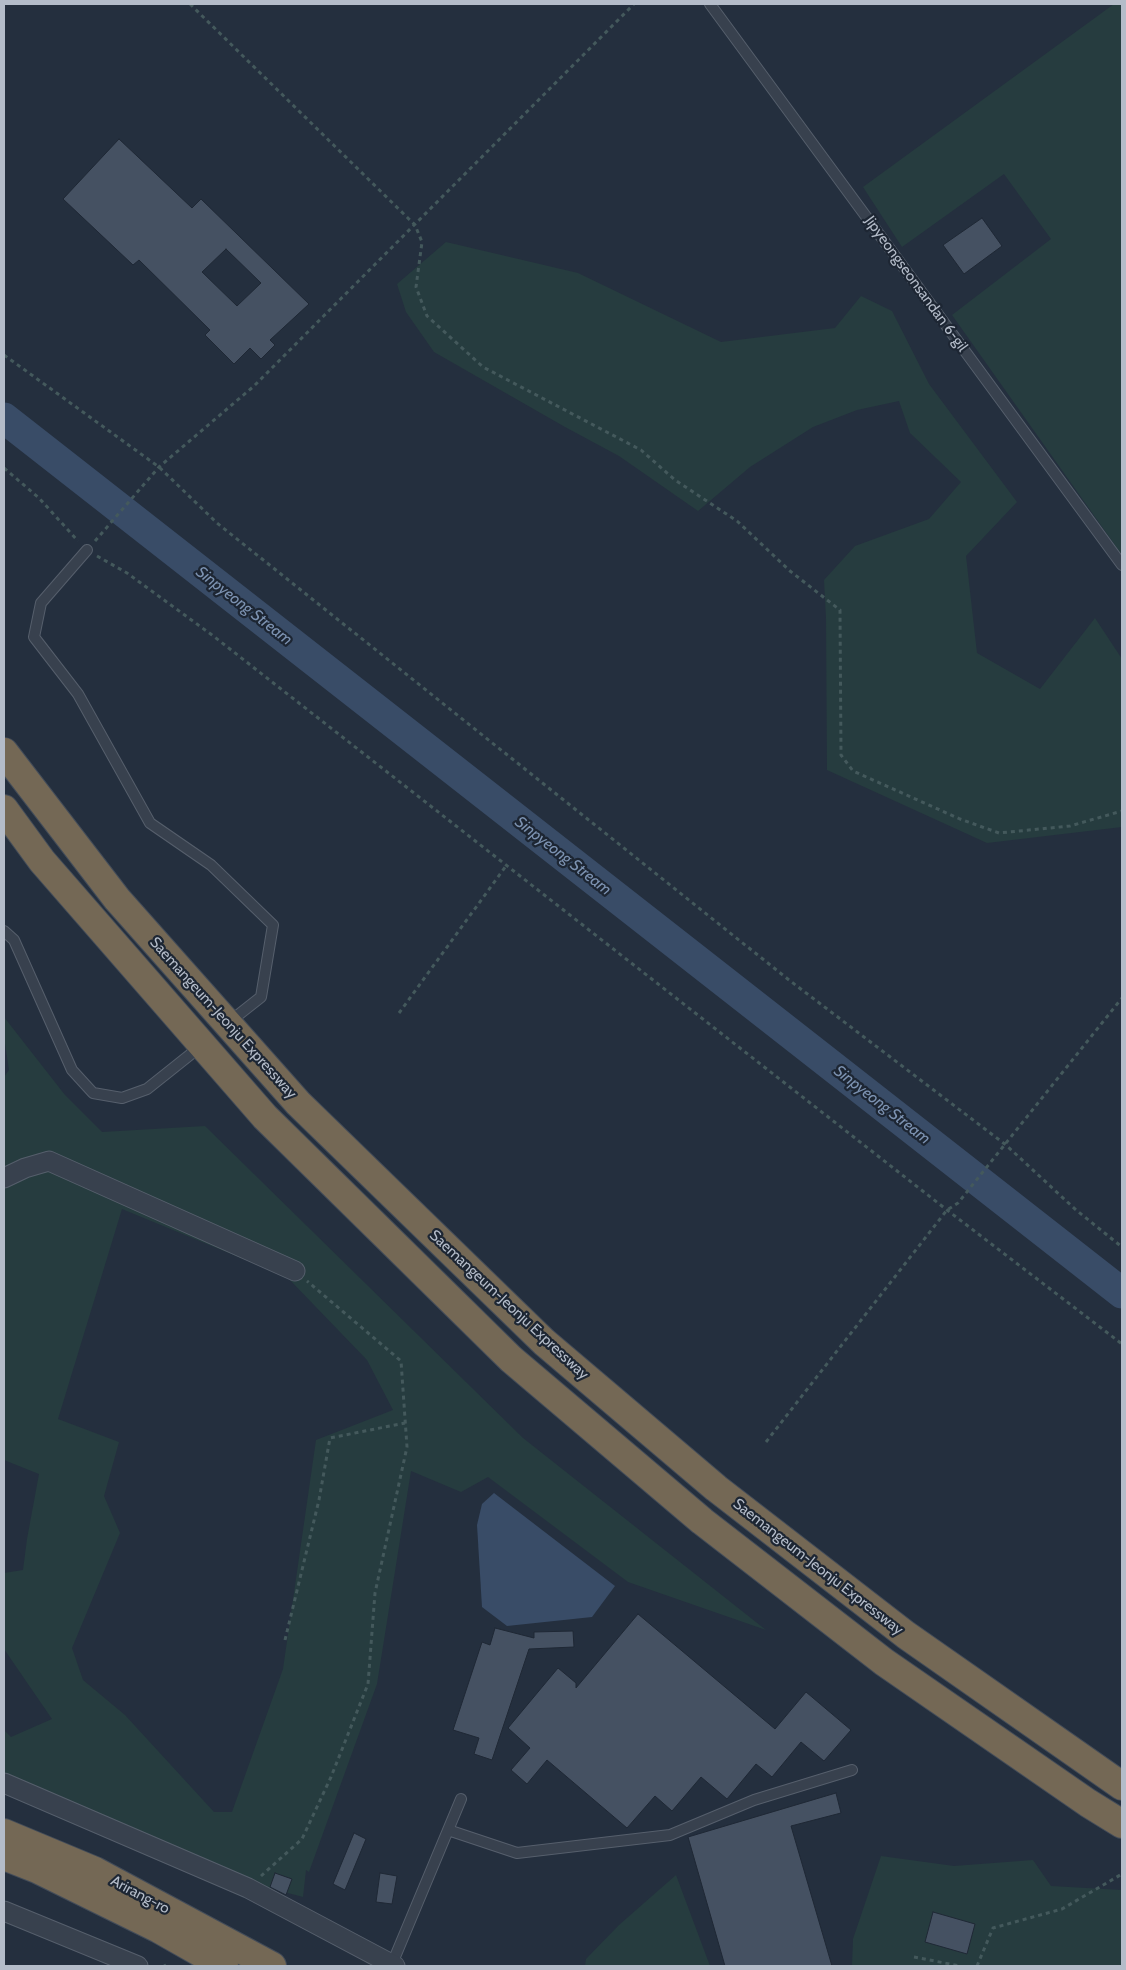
<!DOCTYPE html>
<html>
<head>
<meta charset="utf-8">
<style>
  body { margin:0 }
  #map { position:relative; width:1126px; height:1970px; overflow:hidden; background:#242f3e; font-family:Cabin,sans-serif }
  canvas { display:block }
  .frame { position:absolute; inset:0; border:5px solid #b4bcc9; pointer-events:none }
</style>
</head>
<body>
<div id="map">
<canvas width="1126" height="1970"></canvas>
<div class="frame"></div>
</div>
<script>
const ctx = document.querySelector('canvas').getContext('2d');
ctx.lineJoin = 'round';
function fillPath(path, color) { ctx.fillStyle = color; ctx.fill(path, 'evenodd'); }
const toPath = rows => new Path2D(rows.map(r => 'M' + r).join(''));
function trace(path, color, width, dash) { ctx.strokeStyle = color; ctx.lineWidth = width; ctx.lineCap = dash ? 'butt' : 'round'; ctx.setLineDash(dash || []); ctx.stroke(path); }
function write(font, color, halo, rows, align = 'center') {
  ctx.font = font + ' Cabin,sans-serif'; ctx.lineWidth = 4.5; ctx.setLineDash([]); ctx.textBaseline = 'middle'; ctx.strokeStyle = halo; ctx.fillStyle = color; for (const [text, x, y, turn = 0] of rows) {
    ctx.save(); ctx.translate(x, y); ctx.rotate((+turn || 0) * Math.PI / 180); ctx.textAlign = isNaN(turn) ? turn : align; if (halo) ctx.strokeText(text, 0, 0); ctx.fillText(text, 0, 0); ctx.restore();
  }
}
const green = toPath([
  [1114,4,1122,4,1122,555,952,315,1051,239,1004,174,902,247,863,187],
  [446,242,578,273,721,342,835,328,861,296,892,311,929,384,1017,502,966,556,977,653,1040,689,1095,618,1122,659,1122,827,987,843,827,770,826,618,824,580,855,546,929,519,961,482,910,433,899,401,857,410,813,427,750,467,698,511,619,456,565,427,434,352,406,312,397,284],
  [4,1017,65,1095,102,1132,205,1126,523,1438,766,1630,628,1582,488,1477,461,1492,411,1471,377,1684,309,1872,306,1870,303,1897,247,1882,4,1780,4,1730,11,1737,52,1719,4,1649,4,1573,23,1570,27,1539,39,1474,4,1460,4,1077,9,1070,4,1037],
  [122,1209,287,1277,367,1360,393,1410,316,1440,283,1669,232,1812,214,1812,125,1715,83,1680,72,1648,120,1533,104,1496,119,1442,58,1419],
  [881,1856,954,1866,1033,1860,1051,1886,1122,1890,1122,1966,852,1966,853,1939],
  [676,1875,710,1966,585,1966,586,1959,619,1925]
]);
const water = toPath([
  [494,1493,615,1586,592,1617,507,1626,482,1607,477,1525,482,1504]
]);
const river = toPath([
  [4,418,1122,1293]
]);
const building = toPath([
  [119,139,192,208,201,199,309,304,270,340,275,345,261,359,250,348,234,364,205,335,210,330,139,260,133,265,63,199,119,139],
  [226,249,261,283,237,306,202,272,226,249],
  [982,218,1002,246,964,274,943,245,982,218],
  [638,1614,775,1729,806,1692,851,1730,824,1761,801,1742,772,1777,756,1764,727,1799,701,1777,672,1811,655,1796,627,1828,547,1760,527,1784,511,1770,530,1748,508,1728,558,1668,576,1683,576,1688,638,1614],
  [495,1628,534,1638,534,1632,573,1631,574,1647,529,1649,492,1760,474,1754,479,1738,453,1730,482,1642,490,1645,495,1628],
  [836,1793,841,1813,791,1826,832,1966,725,1966,688,1837,836,1793],
  [354,1833,366,1839,345,1890,333,1884,354,1833],
  [275,1873,292,1879,286,1895,270,1887,275,1873],
  [380,1873,397,1876,392,1904,376,1902,380,1873],
  [933,1912,975,1924,967,1954,925,1942,933,1912]
]);
const path = toPath([
  [190,4,415,225,422,242,416,287,427,316,483,367,641,450,675,480,737,521,790,571,840,610,841,755,853,771,960,819,999,833,1070,826,1122,811],
  [4,355,159,467,217,523,789,980,1006,1145,1076,1210,1122,1247],
  [4,468,39,498,78,541],
  [95,541,159,467,254,386,634,4],
  [97,556,127,573,212,635,947,1210,1122,1344],
  [399,1013,506,866],
  [766,1442,947,1210,958,1203,1122,998],
  [285,1640,319,1500,330,1438,405,1423],
  [261,1876,302,1839,331,1777,368,1684,375,1593,407,1447,401,1361,307,1281],
  [914,1957,960,1966],
  [164,1966,166,1965],
  [977,1966,993,1928,1062,1909,1122,1874]
]);
const lane = toPath([
  [710,4,1122,565],
  [87,550,41,603,34,637,78,694,150,823,211,865,273,925,261,997,228,1023],
  [4,931,14,940,72,1070,93,1093,122,1098,147,1089,201,1046],
  [448,1830,517,1853,670,1835,754,1800,852,1770],
  [392,1964,461,1799]
]);
const street = toPath([
  [4,1178,25,1168,49,1161,295,1271],
  [4,1783,248,1888,395,1966],
  [4,1911,138,1966]
]);
const highway = toPath([
  [4,752,117,899,298,1103,544,1342,716,1488,906,1635,1122,1786],
  [4,809,42,861,265,1117,511,1359,702,1521,884,1662,1088,1803,1122,1824],
  [4,1833,95,1871,272,1966],
  [4,1856,37,1869,159,1929,224,1966]
]);
const streetNames = [
  ["Jipyeongseonsandan 6-gil",916,284,54],
  ["Saemangeum-Jeonju Expressway",223,1018,48],
  ["Saemangeum-Jeonju Expressway",509,1305,43],
  ["Saemangeum-Jeonju Expressway",818,1567,38],
  ["Arirang-ro",140,1895,28]
];
const waterNames = [
  ["Sinpyeong Stream",244,606,38],
  ["Sinpyeong Stream",563,856,38],
  ["Sinpyeong Stream",882,1105,38]
];
fillPath(green, '#263c3f');
fillPath(water, '#394c67');
trace(river, '#394c67', 31);
fillPath(building, '#455162');
trace(building, '#1f2835', 1);
trace(lane, '#565f6c', 12);
trace(street, '#565f6c', 21);
trace(highway, '#434c59', 30);
trace(path, '#44595c', 3, [4, 4]);
trace(lane, '#38414e', 10);
trace(street, '#38414e', 19);
trace(highway, '#746855', 28);
write('15px', '#b4bcc9', '#1d2633', streetNames);
write('italic 16px', '#7c92b1', '#1d2633', waterNames);
</script>
</body>
</html>
